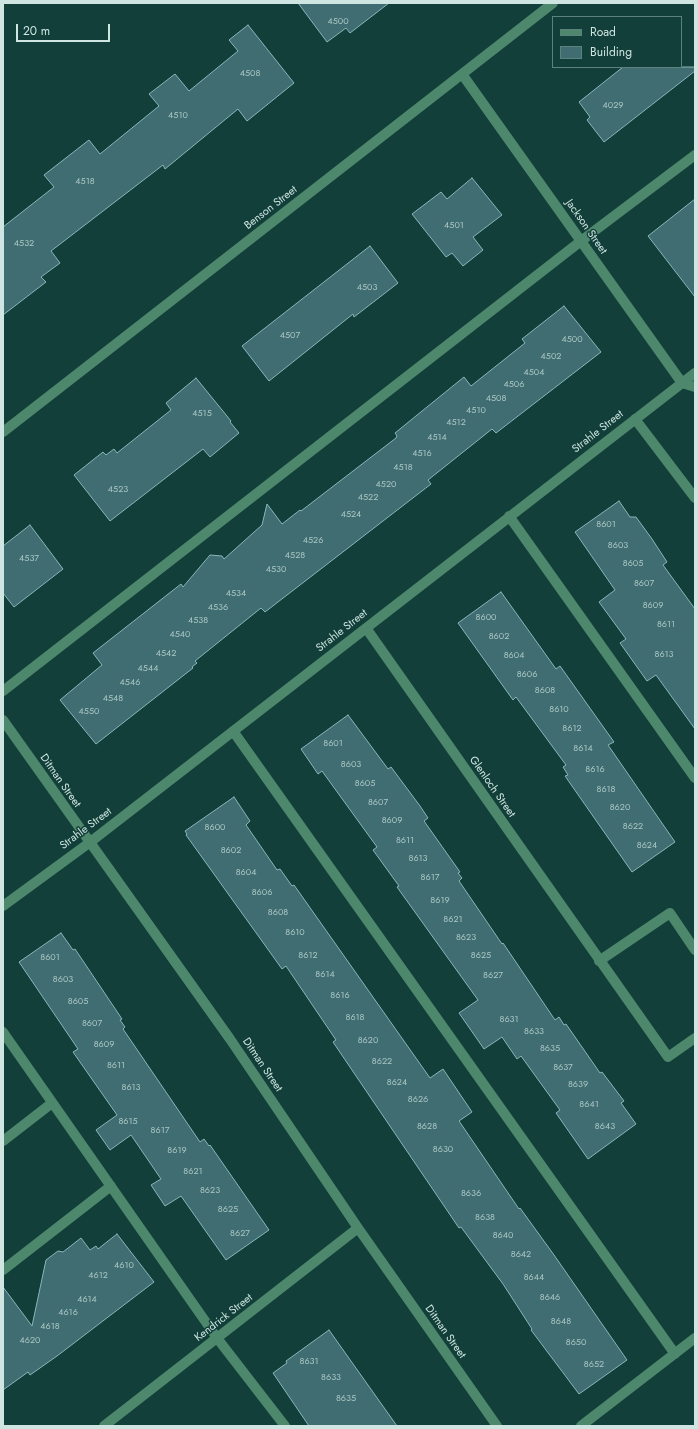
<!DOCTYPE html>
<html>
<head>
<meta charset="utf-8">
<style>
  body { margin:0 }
  #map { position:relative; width:698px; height:1429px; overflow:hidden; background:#123f39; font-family:Jost,sans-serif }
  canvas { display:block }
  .frame { position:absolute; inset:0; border:4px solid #cee5e1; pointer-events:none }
  .legend { position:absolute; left:552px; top:16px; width:130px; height:52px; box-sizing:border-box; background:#123f39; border:1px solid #5d817c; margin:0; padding:5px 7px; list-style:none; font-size:12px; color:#cee5e1 }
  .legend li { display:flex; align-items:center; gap:8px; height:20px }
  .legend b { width:20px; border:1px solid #5d817c }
  .scale { position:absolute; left:16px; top:24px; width:94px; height:18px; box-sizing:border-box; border:2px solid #cee5e1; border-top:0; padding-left:5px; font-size:12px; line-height:14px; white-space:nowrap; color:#cee5e1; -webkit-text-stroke:3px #123f39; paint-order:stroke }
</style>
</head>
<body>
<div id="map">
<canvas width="698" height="1429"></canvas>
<div class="frame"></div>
<ul class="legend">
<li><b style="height:5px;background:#4d876c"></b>Road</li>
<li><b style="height:11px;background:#406d71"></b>Building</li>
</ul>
<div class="scale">20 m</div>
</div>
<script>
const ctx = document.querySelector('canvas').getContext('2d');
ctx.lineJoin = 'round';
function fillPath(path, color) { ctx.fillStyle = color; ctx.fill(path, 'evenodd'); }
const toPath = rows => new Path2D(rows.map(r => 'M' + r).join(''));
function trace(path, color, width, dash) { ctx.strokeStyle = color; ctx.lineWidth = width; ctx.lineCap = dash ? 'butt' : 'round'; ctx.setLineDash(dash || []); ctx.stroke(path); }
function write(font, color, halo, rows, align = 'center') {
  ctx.font = font + ' Jost,sans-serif'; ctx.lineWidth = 3; ctx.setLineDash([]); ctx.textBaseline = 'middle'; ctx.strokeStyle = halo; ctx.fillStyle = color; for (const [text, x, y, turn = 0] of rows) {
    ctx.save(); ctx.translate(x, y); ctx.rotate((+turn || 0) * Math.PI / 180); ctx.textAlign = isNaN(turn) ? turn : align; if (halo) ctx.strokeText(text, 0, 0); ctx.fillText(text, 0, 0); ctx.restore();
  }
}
const building = toPath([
  [298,3,389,3,350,33,346,28,327,42,298,3],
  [248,25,294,83,247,121,238,109,165,169,163,165,51,251,60,263,41,277,46,282,3,315,3,227,54,187,44,175,89,140,100,154,159,106,149,94,175,74,189,91,238,51,229,40,248,25],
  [623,67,695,67,695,71,604,142,587,120,590,117,579,102,623,67],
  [472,178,502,215,473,237,483,250,463,266,452,253,446,257,412,214,441,192,447,199,472,178],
  [695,199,695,297,648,236,695,199],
  [370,246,398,283,354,317,353,314,269,381,242,346,370,246],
  [564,306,601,352,496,433,492,429,428,480,431,484,265,612,261,608,195,661,197,663,192,667,193,668,96,744,60,700,102,665,93,653,181,584,183,587,210,555,222,556,224,559,262,525,267,504,282,524,300,510,301,511,396,438,397,436,395,433,464,377,471,386,525,343,522,339,564,306],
  [196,378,231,421,230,422,239,433,210,457,203,449,110,521,74,475,103,452,106,455,114,449,117,453,171,410,166,403,196,378],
  [619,501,630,517,636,517,652,539,667,562,663,565,695,609,695,729,656,675,647,681,620,643,626,639,599,602,615,590,575,532,619,501],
  [30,525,63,569,14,607,3,593,3,546,30,525],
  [501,592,556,669,560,666,614,742,608,745,675,842,632,872,565,776,568,775,563,767,566,765,516,697,513,700,458,623,501,592],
  [348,715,388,769,391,767,420,806,428,818,424,821,460,872,458,873,462,878,459,881,502,944,503,943,555,1020,559,1017,564,1025,566,1024,600,1073,602,1072,624,1101,621,1103,636,1124,588,1159,556,1113,560,1110,521,1056,517,1059,502,1037,484,1049,459,1013,478,1000,397,887,399,886,373,850,377,847,322,771,318,774,301,749,348,715],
  [234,797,250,821,246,825,277,870,280,869,292,886,294,885,430,1078,443,1069,472,1112,459,1121,519,1209,520,1208,554,1255,627,1360,579,1394,531,1330,532,1329,503,1284,461,1227,459,1228,333,1042,336,1040,286,966,282,969,186,835,187,834,185,831,234,797],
  [61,933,73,950,75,949,122,1019,120,1020,125,1027,123,1029,200,1142,204,1139,209,1146,210,1145,269,1230,226,1260,181,1196,165,1206,151,1185,161,1179,131,1135,110,1150,96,1130,117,1115,73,1052,78,1049,19,962,61,933],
  [117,1234,154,1282,57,1356,30,1375,28,1372,3,1390,3,1287,32,1326,46,1260,58,1251,63,1252,81,1238,90,1250,96,1246,98,1249,117,1234],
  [329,1330,341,1347,397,1426,309,1426,273,1373,287,1363,286,1361,329,1330]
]);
const minor = toPath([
  [462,74,682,383,695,387],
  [635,419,695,498],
  [3,432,553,3],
  [509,516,695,778],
  [366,628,668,1057,695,1038],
  [3,691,581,241,695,155],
  [3,720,230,1039,358,1228,497,1426],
  [233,731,675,1354],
  [3,906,89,843,695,373],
  [599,961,670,913,695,950],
  [3,1032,217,1338,285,1426],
  [3,1141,52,1103],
  [3,1270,111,1186],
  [104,1426,358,1228],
  [581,1426,695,1338]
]);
const numberNames = [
  ["4500",338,22],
  ["4508",250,74],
  ["4029",613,106],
  ["4510",178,116],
  ["4518",85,182],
  ["4501",454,226],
  ["4532",24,244],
  ["4503",367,288],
  ["4507",290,336],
  ["4500",572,340],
  ["4502",551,357],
  ["4504",534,373],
  ["4506",514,385],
  ["4508",496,399],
  ["4510",476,411],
  ["4515",202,414],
  ["4512",456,423],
  ["4514",437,438],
  ["4516",422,454],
  ["4518",403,468],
  ["4520",386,485],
  ["4523",118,490],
  ["4522",368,498],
  ["4524",351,515],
  ["8601",606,525],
  ["4526",313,541],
  ["8603",618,546],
  ["4528",295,556],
  ["4537",29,559],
  ["8605",633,564],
  ["4530",276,570],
  ["8607",644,584],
  ["4534",236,594],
  ["8609",653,606],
  ["4536",218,608],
  ["8600",486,618],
  ["4538",198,621],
  ["8611",666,625],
  ["4540",180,635],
  ["8602",499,637],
  ["4542",166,654],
  ["8613",664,655],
  ["8604",514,656],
  ["4544",148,669],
  ["8606",527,675],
  ["4546",130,683],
  ["8608",545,691],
  ["4548",113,699],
  ["8610",559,710],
  ["4550",89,712],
  ["8612",572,729],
  ["8601",333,744],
  ["8614",583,749],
  ["8603",351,765],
  ["8616",595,770],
  ["8605",365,784],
  ["8618",606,790],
  ["8607",378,803],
  ["8620",620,808],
  ["8609",392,821],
  ["8622",633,827],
  ["8600",215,828],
  ["8611",405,841],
  ["8624",647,846],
  ["8602",231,851],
  ["8613",418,859],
  ["8604",246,873],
  ["8617",430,878],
  ["8606",262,893],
  ["8619",440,901],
  ["8608",278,913],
  ["8621",453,920],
  ["8610",295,933],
  ["8623",466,938],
  ["8612",308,956],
  ["8625",481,956],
  ["8601",50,958],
  ["8614",325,975],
  ["8627",493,976],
  ["8603",63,980],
  ["8616",340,996],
  ["8605",78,1002],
  ["8618",355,1018],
  ["8631",509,1020],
  ["8607",92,1024],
  ["8633",534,1032],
  ["8620",368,1041],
  ["8609",104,1045],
  ["8635",550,1049],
  ["8622",382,1062],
  ["8611",116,1066],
  ["8637",563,1068],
  ["8624",397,1083],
  ["8639",578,1085],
  ["8613",131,1088],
  ["8626",418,1100],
  ["8641",589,1105],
  ["8615",128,1122],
  ["8628",427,1127],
  ["8643",605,1127],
  ["8617",160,1131],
  ["8630",443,1150],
  ["8619",177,1151],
  ["8621",193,1172],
  ["8623",210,1191],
  ["8636",471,1194],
  ["8625",228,1210],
  ["8638",485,1218],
  ["8627",240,1234],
  ["8640",503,1236],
  ["8642",521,1255],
  ["4610",124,1266],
  ["4612",98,1276],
  ["8644",534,1278],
  ["8646",550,1298],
  ["4614",87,1300],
  ["4616",68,1313],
  ["8648",561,1322],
  ["4618",50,1327],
  ["4620",30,1341],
  ["8650",576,1343],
  ["8631",309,1362],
  ["8652",594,1365],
  ["8633",331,1378],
  ["8635",346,1399]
];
const streetNames = [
  ["Benson Street",271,208,-38],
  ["Jackson Street",586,227,55],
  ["Strahle Street",598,432,-38],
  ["Strahle Street",342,631,-38],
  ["Ditman Street",60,781,55],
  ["Glenloch Street",492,787,55],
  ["Strahle Street",86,829,-37],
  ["Ditman Street",262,1065,56],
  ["Kendrick Street",224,1318,-38],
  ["Ditman Street",445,1332,55]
];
fillPath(building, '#406d71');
trace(building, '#88b7bb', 1);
trace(minor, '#4d876c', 10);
write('9px', '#aac7c5', null, numberNames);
write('11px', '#cee5e1', '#123f39', streetNames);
</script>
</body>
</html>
